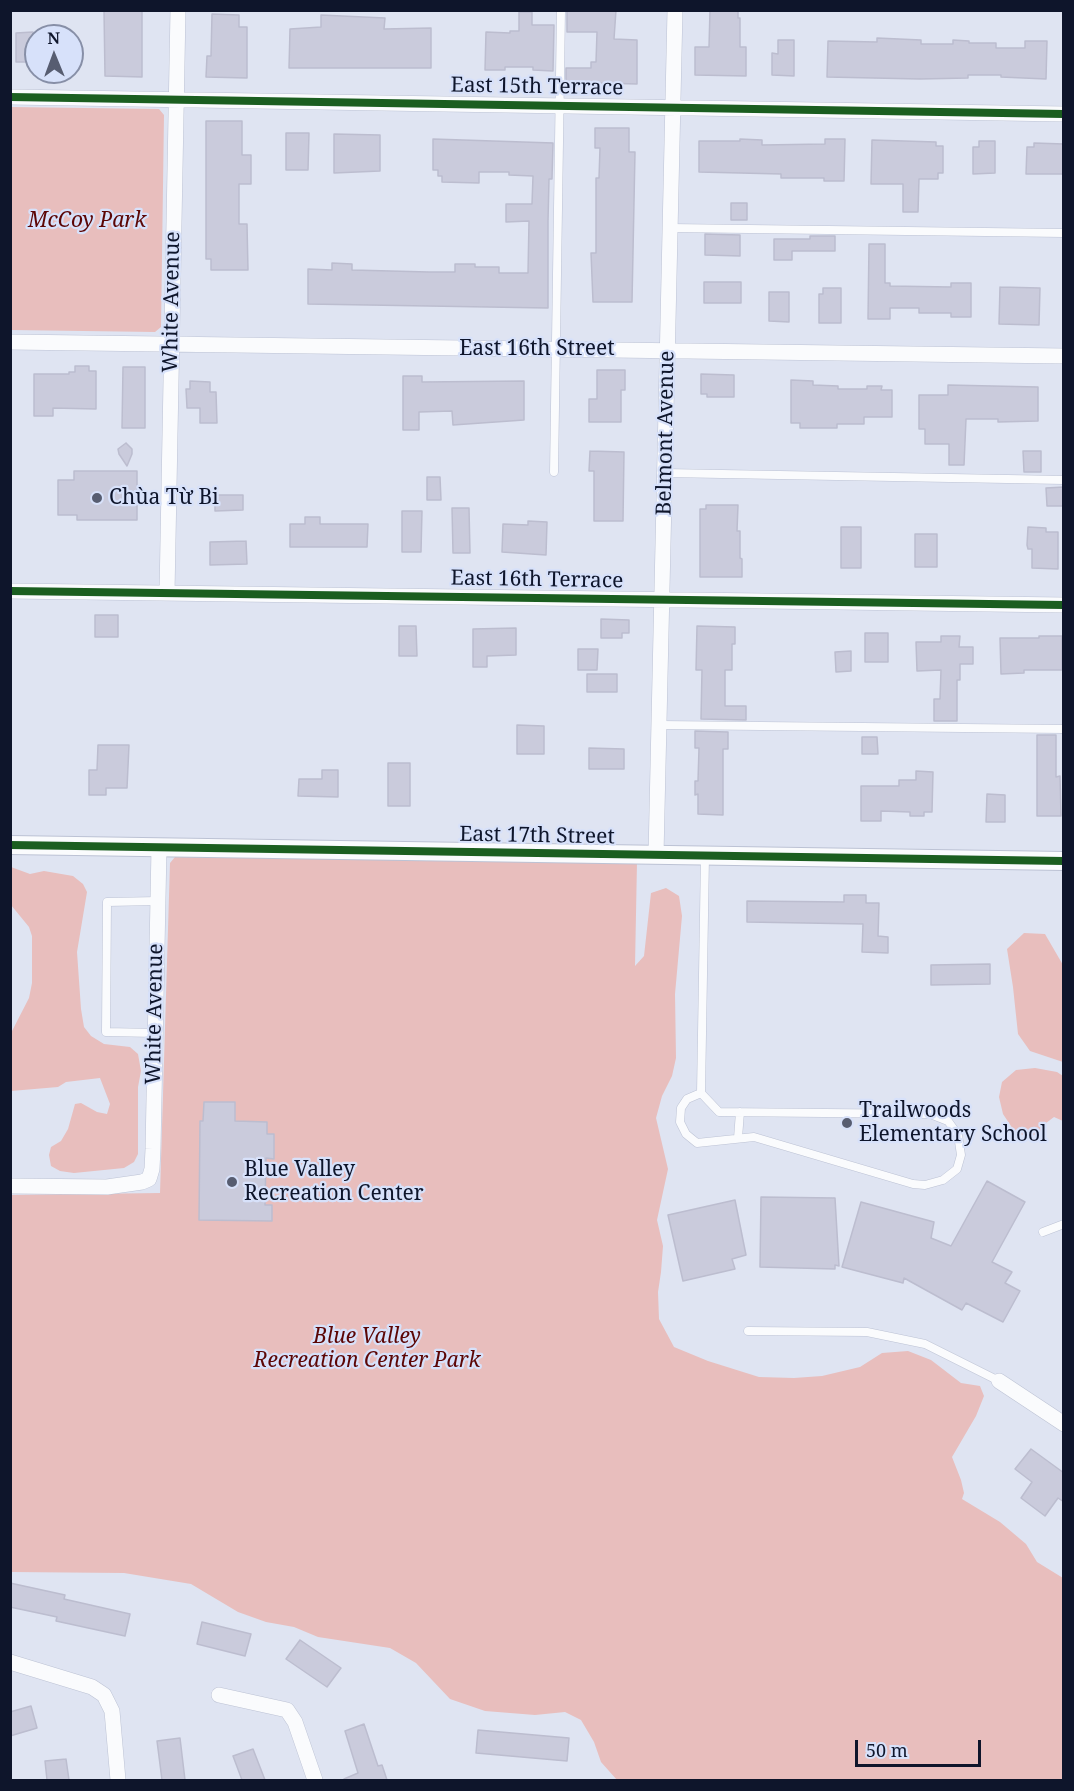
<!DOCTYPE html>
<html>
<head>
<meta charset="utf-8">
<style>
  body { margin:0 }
  #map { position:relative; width:1074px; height:1791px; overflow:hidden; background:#dfe4f2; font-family:"Noto Serif",serif }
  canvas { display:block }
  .frame { position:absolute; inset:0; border:12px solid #0e152b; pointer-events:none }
  .north { position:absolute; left:24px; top:24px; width:60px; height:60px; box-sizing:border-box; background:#d7e1fa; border:2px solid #878fa7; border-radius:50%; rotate:359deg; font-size:16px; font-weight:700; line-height:24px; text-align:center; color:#0e152b }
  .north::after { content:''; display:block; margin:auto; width:21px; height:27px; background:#575d71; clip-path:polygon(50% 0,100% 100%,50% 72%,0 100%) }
  .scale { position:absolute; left:855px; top:1740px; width:126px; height:27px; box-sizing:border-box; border:3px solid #0e152b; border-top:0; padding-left:8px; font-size:18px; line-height:21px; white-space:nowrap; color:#0e152b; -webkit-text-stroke:4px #d7e1fa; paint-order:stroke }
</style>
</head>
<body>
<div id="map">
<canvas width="1074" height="1791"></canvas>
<div class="frame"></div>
<div class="north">N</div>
<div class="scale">50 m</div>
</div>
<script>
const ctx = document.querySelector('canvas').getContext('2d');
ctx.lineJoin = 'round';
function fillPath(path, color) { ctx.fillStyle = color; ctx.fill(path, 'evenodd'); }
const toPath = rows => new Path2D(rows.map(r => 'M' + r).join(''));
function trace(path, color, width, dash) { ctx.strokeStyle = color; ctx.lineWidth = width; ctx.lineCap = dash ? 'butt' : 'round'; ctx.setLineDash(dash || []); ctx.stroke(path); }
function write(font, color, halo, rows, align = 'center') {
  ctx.font = font + ' "Noto Serif",serif'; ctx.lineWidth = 4.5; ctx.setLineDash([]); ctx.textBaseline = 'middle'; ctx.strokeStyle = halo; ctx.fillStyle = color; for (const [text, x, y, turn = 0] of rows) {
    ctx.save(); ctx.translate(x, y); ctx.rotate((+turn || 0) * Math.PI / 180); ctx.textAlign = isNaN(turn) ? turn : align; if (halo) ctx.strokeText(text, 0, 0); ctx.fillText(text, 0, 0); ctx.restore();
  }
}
const green = toPath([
  [11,107,159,109,164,115,161,327,155,332,11,330],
  [175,857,637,862,635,966,644,956,651,893,666,888,679,896,682,916,675,994,676,1058,672,1076,662,1096,656,1118,668,1169,657,1220,663,1246,661,1272,658,1292,659,1319,674,1347,708,1361,759,1377,794,1378,822,1376,860,1367,882,1353,908,1351,931,1360,961,1383,980,1386,984,1396,976,1416,952,1457,961,1480,964,1493,962,1499,1000,1522,1026,1544,1037,1562,1063,1578,1063,1780,617,1780,601,1762,594,1742,581,1720,565,1712,535,1715,485,1711,450,1699,416,1663,390,1648,318,1637,294,1627,266,1622,238,1612,191,1584,124,1573,11,1572,10,1195,160,1193,170,863],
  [11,867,30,874,44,871,73,876,83,884,87,892,77,952,81,1009,84,1027,91,1036,104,1044,130,1047,138,1054,141,1071,138,1087,138,1154,134,1162,124,1168,74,1173,60,1171,51,1166,49,1155,51,1147,61,1141,68,1129,75,1104,81,1103,97,1112,107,1114,110,1104,100,1078,66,1082,58,1087,11,1091,11,1033,29,998,32,983,32,936,29,927,11,905],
  [1024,933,1045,934,1063,965,1063,1062,1030,1051,1018,1034,1013,987,1007,949],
  [1035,1068,1057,1072,1063,1076,1063,1121,1054,1117,1046,1123,1040,1133,1031,1136,1022,1135,1013,1129,1003,1114,999,1097,1002,1082,1016,1070]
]);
const building = toPath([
  [104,10,142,10,142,77,105,76,104,10],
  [616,10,614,39,637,40,637,84,566,82,566,68,591,68,591,62,596,62,597,32,567,32,567,11,616,10],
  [710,10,738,10,738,18,740,18,740,47,746,47,746,76,695,75,695,47,709,47,710,10],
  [519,12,532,12,532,25,554,25,553,71,533,70,533,67,505,67,505,70,485,70,486,32,510,33,510,31,519,31,519,12],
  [212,14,239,15,239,27,247,27,247,78,206,77,207,56,211,56,212,14],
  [321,15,385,18,384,29,431,28,431,68,289,68,290,29,321,27,321,15],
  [33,32,33,62,16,62,16,33,33,32],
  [877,38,921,40,921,44,953,44,953,40,969,41,969,43,996,43,996,48,1025,48,1025,41,1047,41,1046,79,1001,77,1001,75,968,75,968,78,920,79,827,77,828,41,877,42,877,38],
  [778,40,794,40,794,76,772,75,772,53,778,54,778,40],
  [206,121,242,121,242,155,251,155,251,184,239,184,239,224,247,224,248,270,211,270,211,259,206,259,206,121],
  [595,128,629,128,629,152,635,152,632,302,593,302,591,253,596,253,596,178,599,178,600,148,595,148,595,128],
  [286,133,309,133,308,170,286,170,286,133],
  [334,134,380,135,380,171,334,173,334,134],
  [433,139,553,143,552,179,549,179,548,221,548,308,308,304,308,269,332,270,332,263,352,264,352,270,429,272,455,272,455,264,475,264,475,267,499,267,499,273,528,273,529,221,506,222,506,204,532,204,533,176,509,175,509,172,479,172,479,183,442,182,442,176,438,176,438,170,433,170,433,139],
  [740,139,762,140,762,145,825,144,825,139,845,139,844,181,824,181,824,178,781,178,781,174,699,172,699,141,740,141,740,139],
  [872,140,936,142,936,146,943,146,943,173,938,173,938,179,919,179,918,212,903,212,903,184,871,184,872,140],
  [979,141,995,141,995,173,973,174,973,147,979,147,979,141],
  [1034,143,1064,144,1064,174,1026,174,1027,147,1034,147,1034,143],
  [731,203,747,203,747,220,731,220,731,203],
  [705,234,740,235,740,256,705,255,705,234],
  [810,236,835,236,835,251,792,251,792,260,774,260,774,239,810,239,810,236],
  [869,244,885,244,885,283,890,283,890,286,951,287,951,283,971,283,971,317,951,317,951,313,919,313,919,308,890,308,890,319,868,319,869,244],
  [704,282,741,282,741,303,704,303,704,282],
  [1000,287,1040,288,1039,325,999,324,1000,287],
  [823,288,841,288,841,323,819,323,819,294,823,294,823,288],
  [769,292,789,292,789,322,769,321,769,292],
  [75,366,89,366,89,371,96,371,96,409,53,408,53,416,34,416,34,374,69,374,69,372,75,372,75,366],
  [123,367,145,367,145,428,122,428,123,367],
  [597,370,625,370,625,390,621,390,621,422,589,422,589,399,597,399,597,370],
  [701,374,734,375,734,397,707,397,707,394,701,394,701,374],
  [403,376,422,376,422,382,524,381,524,420,453,425,452,411,419,412,419,430,403,430,403,376],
  [791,380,813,381,813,385,838,386,838,389,867,389,867,386,882,386,881,390,892,390,892,417,864,417,864,424,837,424,837,428,800,428,800,423,791,423,791,380],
  [190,381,210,382,210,392,216,392,217,423,200,423,200,408,187,408,186,389,190,389,190,381],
  [948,385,1038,387,1038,421,998,422,998,419,966,419,964,465,949,465,949,444,925,444,925,429,919,429,919,395,948,395,948,385],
  [126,443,132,449,132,454,127,466,119,454,118,449,126,443],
  [590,451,624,452,623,521,594,521,594,471,589,471,590,451],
  [1023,451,1041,451,1041,472,1024,472,1023,451],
  [74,471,137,471,137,520,77,520,77,515,58,515,58,480,74,480,74,471],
  [427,477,440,477,441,500,427,500,427,477],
  [1064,487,1064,506,1047,506,1046,488,1064,487],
  [215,495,243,495,243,510,215,511,215,495],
  [706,505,738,505,737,531,740,531,740,558,742,559,742,577,700,577,700,509,706,509,706,505],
  [452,508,469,508,470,553,453,553,452,508],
  [402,511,422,511,421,552,402,552,402,511],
  [305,517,320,517,320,524,368,524,367,547,290,547,290,524,305,524,305,517],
  [528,521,547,522,546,555,502,552,503,524,528,525,528,521],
  [841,527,861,527,861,568,841,568,841,527],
  [1028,527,1046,528,1046,532,1058,532,1058,569,1032,568,1032,549,1028,549,1027,545,1028,527],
  [915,534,937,534,937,567,915,567,915,534],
  [246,541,247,564,210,565,210,542,246,541],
  [95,615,118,615,118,637,95,637,95,615],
  [601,619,629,620,629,633,622,633,622,638,601,638,601,619],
  [399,626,416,626,417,656,399,656,399,626],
  [697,626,735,627,735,644,732,644,732,670,725,670,725,706,746,706,746,720,701,719,702,670,696,670,697,626],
  [516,628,516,655,487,656,487,667,473,667,473,629,516,628],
  [865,633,888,633,888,662,865,662,865,633],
  [941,636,960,636,959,647,973,647,973,664,960,664,960,680,957,680,957,721,934,721,934,699,940,699,941,670,917,671,916,642,941,642,941,636],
  [1039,636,1062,636,1062,670,1024,670,1024,673,1001,674,1000,638,1039,638,1039,636],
  [578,649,598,649,597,670,578,670,578,649],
  [851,651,851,671,836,672,835,652,851,651],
  [587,674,617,674,617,692,587,692,587,674],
  [517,725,544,726,544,754,517,754,517,725],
  [695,731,728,732,728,749,723,749,723,815,698,814,698,794,695,795,695,781,698,781,699,748,695,748,695,731],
  [1037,735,1056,735,1056,777,1060,776,1061,816,1037,816,1037,735],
  [862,737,877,737,878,754,862,754,862,737],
  [98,745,129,745,127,788,106,788,106,795,89,795,89,770,97,770,98,745],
  [589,748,624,749,624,769,589,769,589,748],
  [388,763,410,763,410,806,388,806,388,763],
  [322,770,338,770,338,797,298,796,299,779,322,779,322,770],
  [916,771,933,772,932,812,924,812,924,816,910,816,910,812,881,811,881,821,861,821,861,786,899,786,899,780,916,780,916,771],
  [987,794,1005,795,1005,822,986,822,987,794],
  [844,895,866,895,866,903,879,903,878,936,888,937,888,953,862,952,863,924,747,922,747,901,844,902,844,895],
  [990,964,990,984,931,985,931,965,990,964],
  [204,1102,235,1102,235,1121,267,1122,267,1134,274,1134,274,1159,266,1158,265,1205,272,1205,272,1221,199,1220,200,1121,203,1121,204,1102],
  [987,1181,1025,1202,992,1262,1012,1272,1005,1283,1020,1291,1003,1322,966,1303,962,1310,904,1278,903,1283,842,1267,861,1202,934,1222,931,1238,951,1246,987,1181],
  [761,1197,835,1198,839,1266,835,1265,835,1269,760,1267,761,1197],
  [735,1200,746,1255,732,1259,735,1269,683,1281,668,1215,735,1200],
  [1031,1449,1064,1473,1064,1502,1058,1498,1045,1516,1021,1498,1032,1482,1015,1469,1031,1449],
  [10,1583,65,1595,64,1599,130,1614,125,1636,56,1621,57,1617,10,1607,10,1583],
  [202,1622,251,1634,245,1656,197,1644,202,1622],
  [300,1640,341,1668,327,1687,286,1659,300,1640],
  [31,1706,37,1728,10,1736,10,1712,31,1706],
  [364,1724,378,1766,382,1765,387,1780,344,1780,344,1779,358,1773,345,1731,364,1724],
  [478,1730,569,1738,567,1761,476,1753,478,1730],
  [180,1738,185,1780,162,1780,157,1741,180,1738],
  [253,1749,265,1780,242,1780,233,1756,253,1749],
  [66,1759,69,1780,47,1780,45,1761,66,1759]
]);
const service = toPath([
  [670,228,1064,233],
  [554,472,561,10],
  [665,473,1064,480],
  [660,725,1064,729],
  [155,1033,106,1032,107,902,158,901],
  [701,1093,687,1099,681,1108,680,1122,686,1134,697,1143,754,1137,913,1184,925,1185,943,1180,957,1169,961,1155,958,1135,948,1121,930,1114,719,1112,701,1093,705,856],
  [738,1138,740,1112],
  [1043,1232,1064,1224],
  [748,1331,867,1332,925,1344,999,1381]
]);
const minor = toPath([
  [10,97,1064,114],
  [10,342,1064,356],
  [10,591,1064,605],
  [167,593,178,10],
  [656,855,675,10],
  [10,1186,107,1187,142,1182,149,1179,152,1169,153,1149,159,848],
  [999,1381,1064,1424],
  [10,1662,92,1687,104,1695,112,1711,118,1780],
  [219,1695,287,1710,295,1722,315,1780]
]);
const tertiary = toPath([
  [10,845,1064,861]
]);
const cycleway = toPath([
  [10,97,1064,114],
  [10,591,1064,605],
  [10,845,1064,861]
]);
const markers = [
  [97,498,6,"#575d71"],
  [847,1123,6,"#575d71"],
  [232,1182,6,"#575d71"]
];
const streetNames = [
  ["East 15th Terrace",537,87,1],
  ["White Avenue",172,302,-89],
  ["East 16th Street",537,349],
  ["Belmont Avenue",666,433,-89],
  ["East 16th Terrace",537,580,1],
  ["East 17th Street",537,836,1],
  ["White Avenue",155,1014,-89]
];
const parkNames = [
  ["McCoy Park",87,221],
  ["Blue Valley",367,1337],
  ["Recreation Center Park",367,1361]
];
const poiNames = [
  ["Chùa Từ Bi",109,498],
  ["Trailwoods",859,1111],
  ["Elementary School",859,1135],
  ["Blue Valley",244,1170],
  ["Recreation Center",244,1194]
];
fillPath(green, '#e8bebd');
fillPath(building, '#cacbdc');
trace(building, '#bcbdcf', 1.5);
trace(service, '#bcc2d4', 9);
trace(minor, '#bcc2d4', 16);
trace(tertiary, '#bcc2d4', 20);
trace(service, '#fafbfd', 8);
trace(minor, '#fafbfd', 15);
trace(tertiary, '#fafbfd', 18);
trace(cycleway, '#1b5e20', 8);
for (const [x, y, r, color] of markers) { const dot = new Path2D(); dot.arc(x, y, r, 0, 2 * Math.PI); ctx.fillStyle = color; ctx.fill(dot); trace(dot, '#d7e1fa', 2); }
write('21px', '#0e152b', '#d7e1fa', streetNames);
write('italic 21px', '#5c0605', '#d7e1fa', parkNames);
write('21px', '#0e152b', '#d7e1fa', poiNames, 'left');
</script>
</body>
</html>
